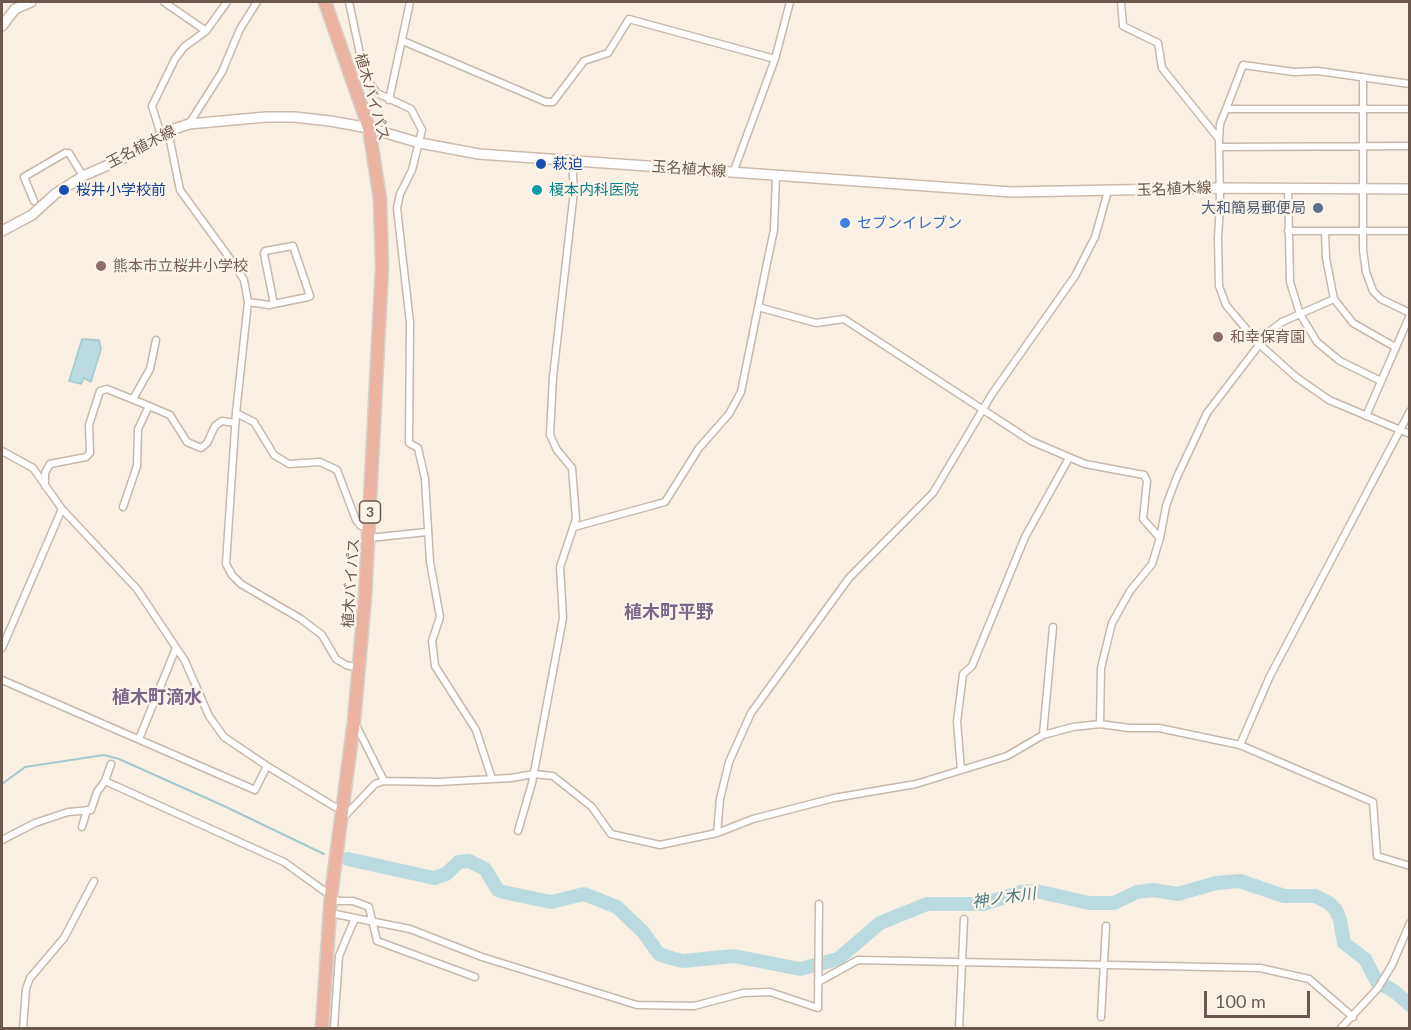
<!DOCTYPE html>
<html>
<head>
<meta charset="utf-8">
<style>
  body { margin:0 }
  #map { position:relative; width:1411px; height:1030px; overflow:hidden; background:#f9f0e3; font-family:Lato,sans-serif }
  canvas { display:block }
  .frame { position:absolute; inset:0; border:3px solid #6d584d; pointer-events:none }
  .scale { position:absolute; left:1204px; top:991px; width:106px; height:27px; box-sizing:border-box; border:3px solid #6d584d; border-top:0; padding-left:8px; font-size:18px; line-height:21px; white-space:nowrap; color:#6d584d; -webkit-text-stroke:4px #fcf4e9; paint-order:stroke }
</style>
</head>
<body>
<div id="map">
<canvas width="1411" height="1030"></canvas>
<div class="frame"></div>
<div class="scale">100 m</div>
</div>
<script>
const ctx = document.querySelector('canvas').getContext('2d');
ctx.lineJoin = 'round';
function fillPath(path, color) { ctx.fillStyle = color; ctx.fill(path, 'evenodd'); }
const toPath = rows => new Path2D(rows.map(r => 'M' + r).join(''));
function trace(path, color, width, dash) { ctx.strokeStyle = color; ctx.lineWidth = width; ctx.lineCap = dash ? 'butt' : 'round'; ctx.setLineDash(dash || []); ctx.stroke(path); }
function write(font, color, halo, rows, align = 'center') {
  ctx.font = font + ' Lato,"Noto Sans JP",sans-serif'; ctx.lineWidth = 4.5; ctx.setLineDash([]); ctx.textBaseline = 'middle'; ctx.strokeStyle = halo; ctx.fillStyle = color; for (const [text, x, y, turn = 0] of rows) {
    ctx.save(); ctx.translate(x, y); ctx.rotate((+turn || 0) * Math.PI / 180); ctx.textAlign = isNaN(turn) ? turn : align; if (halo) ctx.strokeText(text, 0, 0); ctx.fillText(text, 0, 0); ctx.restore();
  }
}
const water = toPath([
  [82,339,99,340,101,349,91,382,84,378,81,384,69,381,82,339]
]);
const stream = toPath([
  [2,784,25,767,104,755,119,759,224,806,324,854]
]);
const river = toPath([
  [348,859,434,878,446,874,459,862,469,861,485,869,498,890,503,892,551,902,584,894,617,907,643,932,659,954,671,958,683,961,734,956,800,969,838,959,880,923,927,904,983,904,1021,892,1036,891,1089,903,1114,903,1137,892,1153,890,1178,894,1216,883,1240,881,1284,896,1315,896,1329,903,1336,910,1340,920,1344,943,1365,959,1377,982,1394,991,1410,1005]
]);
const street = toPath([
  [164,2,206,31,227,2],
  [349,2,363,68,369,82,377,93,411,109,422,130,412,170,400,194,397,208,410,323,409,443,418,448,425,479,430,562,440,617,432,641,435,666,476,730,492,779],
  [1121,2,1123,26,1158,43,1162,68,1219,139],
  [403,41,546,102,553,102,584,61,608,53,629,19,775,59],
  [1363,77,1363,250,1366,272,1373,291,1381,299,1410,313],
  [389,100,410,2],
  [1226,109,1243,65,1294,72,1318,71,1410,84],
  [1410,109,1226,109,1220,124,1219,139,1220,205,1218,238,1219,286,1226,305,1258,343,1296,377,1329,400,1410,434],
  [189,124,222,72,240,29,257,2],
  [168,131,180,190,236,267,244,280,248,302,236,413,226,564,232,575,241,584,301,619,322,635,336,659,346,665,359,668],
  [161,135,152,106,175,59,184,47,206,31],
  [1219,147,1410,146],
  [733,173,775,59,790,2],
  [1288,188,1290,282,1300,314,1317,342,1329,352,1340,361,1381,381],
  [34,201,24,177,65,153,69,153,83,176],
  [1288,231,1410,231],
  [1325,231,1326,258,1334,299,1353,323,1395,347],
  [248,302,269,305,308,297,310,296,293,246,265,251,264,254,274,304],
  [758,307,816,323,844,319,1031,441,1085,464,1144,475,1147,481,1143,519,1160,538],
  [133,399,150,369,156,340],
  [236,413,254,422,274,455,289,464,320,462,337,470,356,520,361,526,369,527],
  [1366,416,1410,315],
  [2,451,33,468,62,509,137,589,185,661,209,716,224,737,267,766,335,807,342,807],
  [45,486,45,473,50,464,86,457,90,453,89,425,100,391,107,389,149,406],
  [123,507,137,466,138,429,149,406,170,415,187,442,201,448,207,443,215,426,222,421,235,423],
  [574,527,665,502,699,448,729,414,741,392,766,268,774,230,776,176],
  [369,538,427,532],
  [2,648,62,509],
  [2,680,255,790,267,766],
  [355,723,384,781],
  [1100,724,1101,668,1112,623,1130,591,1152,564,1160,538,1166,506,1176,479,1207,413,1269,332,1282,322,1334,299],
  [1043,735,1053,627],
  [139,739,176,648],
  [1240,745,1270,676,1410,411],
  [961,770,957,722,963,674,972,666,1025,537,1069,458],
  [105,781,111,764],
  [342,819,375,784,384,781,438,782,511,778,534,774,553,776,592,807,611,834,660,845,717,833,753,819,834,798,916,784,1007,756,1043,735,1073,727,1100,724,1129,728,1159,728,1240,745,1373,802,1377,856,1410,866],
  [82,827,87,810],
  [518,831,532,783,563,618,560,567,576,519,572,468,557,450,550,435,553,377,574,191,572,161],
  [717,833,720,799,729,762,751,713,849,578,933,493,992,394,1075,276,1095,237,1108,191],
  [2,840,35,823,68,812,91,810,97,792,105,781,284,862,338,901,353,901,369,907,377,941,475,977],
  [330,913,410,929,482,957,637,1005,694,1006,743,993,770,992,818,1008,819,904],
  [818,982,858,960,1260,968,1309,979,1353,1017],
  [1101,1017,1106,926],
  [23,1028,26,989,30,978,64,938,94,881],
  [334,1028,339,956,355,918],
  [959,1028,964,919],
  [1341,1028,1378,988,1392,965,1410,923]
]);
const secondary = toPath([
  [2,26,15,9,31,2],
  [2,231,32,215,55,194,83,176,124,158,168,131,189,124,266,117,294,117,330,121,369,128,420,143,479,154,1011,192,1219,188,1410,189]
]);
const highway = toPath([
  [322,1028,331,895,354,721,365,597,382,267,380,199,369,128,325,2]
]);
const markers = [
  [541,164,6,"#1a4fb4"],
  [64,190,6,"#1a4fb4"],
  [537,190,6,"#0f9aa8"],
  [1318,208,6,"#5c6f8a"],
  [845,223,6,"#3f7fe0"],
  [101,266,6,"#8d6e63"],
  [1218,337,6,"#8d6e63"]
];
const shields = [
  [370,512,21]
];
const shieldNames = [
  ["3",370,512]
];
const streetNames = [
  ["植木バイパス",372,97,74],
  ["玉名植木線",141,147,-27],
  ["玉名植木線",689,169,4],
  ["玉名植木線",1174,189,-2],
  ["植木バイパス",351,583,-86]
];
const transitNames = [
  ["萩迫",553,164],
  ["桜井小学校前",76,190]
];
const cultureNames = [
  ["榎本内科医院",549,190]
];
const serviceNames = [
  ["大和簡易郵便局",1306,208]
];
const shopNames = [
  ["セブンイレブン",857,223]
];
const educationNames = [
  ["熊本市立桜井小学校",113,266],
  ["和幸保育園",1230,337]
];
const waterNames = [
  ["神ノ木川",1004,898,-8]
];
const quarterNames = [
  ["植木町平野",669,612],
  ["植木町滴水",157,697]
];
fillPath(water, '#bbdadf');
trace(water, '#a2c9cf', 1.5);
trace(stream, '#a2c9cf', 2);
trace(river, '#bbdadf', 14);
trace(street, '#c7b8ac', 9);
trace(secondary, '#cdbaac', 12);
trace(highway, '#d6d0cd', 15);
trace(street, '#fff', 6);
trace(secondary, '#fff', 9);
trace(highway, '#ebb4a2', 12);
for (const [x, y, r, color] of markers) { const dot = new Path2D(); dot.arc(x, y, r, 0, 2 * Math.PI); ctx.fillStyle = color; ctx.fill(dot); trace(dot, '#fcf4e9', 2); }
for (const [x, y, w] of shields) { const box = new Path2D(); box.roundRect(x - w / 2, y - 11, w, 22, 4.5); ctx.fillStyle = '#fcf4e9'; ctx.fill(box); trace(box, '#6d584d', 1.5); }
write('bold 14px', '#6d584d', null, shieldNames);
write('15px', '#6d584d', '#fcf4e9', streetNames);
write('15px', '#164399', '#fcf4e9', transitNames, 'left');
write('15px', '#0d838f', '#fcf4e9', cultureNames, 'left');
write('15px', '#4e5e75', '#fcf4e9', serviceNames, 'right');
write('15px', '#366cbe', '#fcf4e9', shopNames, 'left');
write('15px', '#785e54', '#fcf4e9', educationNames, 'left');
write('italic 16px', '#4a767e', '#fcf4e9', waterNames);
write('bold 18px', '#7c658a', '#fcf4e9', quarterNames);
</script>
</body>
</html>
